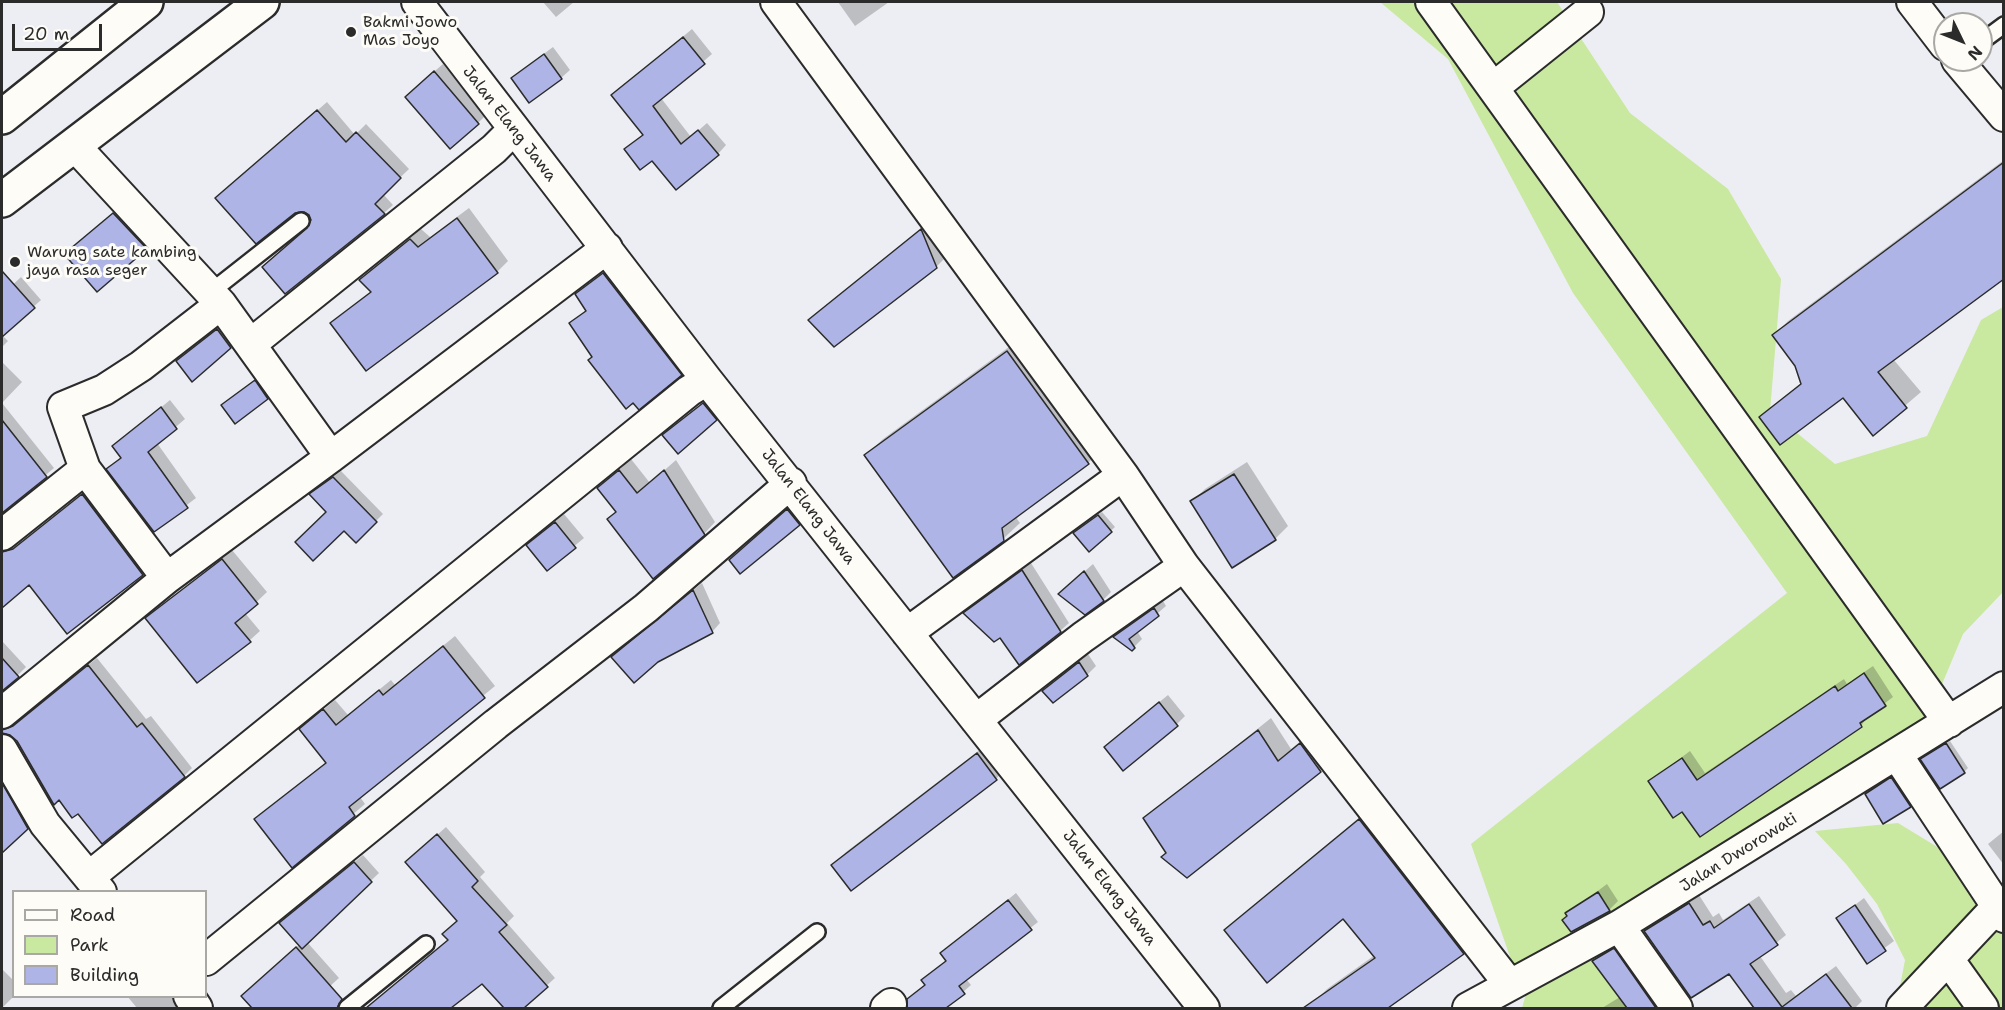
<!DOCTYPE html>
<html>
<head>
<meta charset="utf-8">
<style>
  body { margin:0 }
  #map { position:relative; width:2005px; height:1010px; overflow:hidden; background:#edeef3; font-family:"Shantell Sans",sans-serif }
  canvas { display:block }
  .frame { position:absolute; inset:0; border:3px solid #2b2b2b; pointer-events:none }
  .legend { position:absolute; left:12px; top:890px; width:195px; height:108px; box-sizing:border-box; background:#fdfcf7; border:2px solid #a9a8a5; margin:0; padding:8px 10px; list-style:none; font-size:18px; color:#2b2b2b }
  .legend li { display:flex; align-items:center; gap:12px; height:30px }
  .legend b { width:30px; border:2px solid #a9a8a5 }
  .north { position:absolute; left:1933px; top:12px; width:60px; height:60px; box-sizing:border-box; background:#fdfcf7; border:2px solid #a9a8a5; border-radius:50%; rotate:133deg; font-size:16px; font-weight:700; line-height:24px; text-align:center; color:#2b2b2b }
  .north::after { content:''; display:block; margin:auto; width:21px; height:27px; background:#2b2b2b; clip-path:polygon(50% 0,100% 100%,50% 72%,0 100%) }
  .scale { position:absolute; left:12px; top:24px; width:90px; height:27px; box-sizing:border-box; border:3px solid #2b2b2b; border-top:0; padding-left:8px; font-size:18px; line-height:21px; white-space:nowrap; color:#2b2b2b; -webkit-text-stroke:4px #fdfcf7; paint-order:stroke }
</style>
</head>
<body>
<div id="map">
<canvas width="2005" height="1010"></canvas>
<div class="frame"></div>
<ul class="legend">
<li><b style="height:8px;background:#fdfcf7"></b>Road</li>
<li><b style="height:16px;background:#c9e8a0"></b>Park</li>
<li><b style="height:16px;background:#aeb4e5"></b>Building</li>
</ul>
<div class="north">N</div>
<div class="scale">20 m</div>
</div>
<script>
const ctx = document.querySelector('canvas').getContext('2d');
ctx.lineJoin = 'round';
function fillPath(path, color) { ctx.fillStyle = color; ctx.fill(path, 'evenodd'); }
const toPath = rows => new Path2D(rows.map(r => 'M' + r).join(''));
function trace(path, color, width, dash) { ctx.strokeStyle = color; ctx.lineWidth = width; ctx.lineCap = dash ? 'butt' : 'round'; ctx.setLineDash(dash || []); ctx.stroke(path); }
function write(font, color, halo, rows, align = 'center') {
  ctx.font = font + ' "Shantell Sans",sans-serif'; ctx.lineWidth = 6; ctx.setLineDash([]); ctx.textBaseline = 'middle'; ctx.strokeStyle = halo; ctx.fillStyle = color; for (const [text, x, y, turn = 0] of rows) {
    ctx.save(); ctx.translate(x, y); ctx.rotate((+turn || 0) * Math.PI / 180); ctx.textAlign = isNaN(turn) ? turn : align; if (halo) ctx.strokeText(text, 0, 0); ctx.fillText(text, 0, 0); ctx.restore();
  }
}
const green = toPath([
  [1380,2,1557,2,1630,113,1728,189,1781,279,1770,411,1835,464,1927,436,1981,320,2003,307,2003,592,1963,634,1917,744,1644,914,1658,954,1623,991,1627,1008,1522,1008,1532,973,1518,980,1471,844,1787,593,1573,293,1448,59],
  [1898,823,2003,887,2003,1008,1903,1008,1897,1002,1905,960,1877,904,1846,864,1815,831]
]);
const shadow = toPath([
  [543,2,574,2,556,17],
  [838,2,889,2,855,26],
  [692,29,712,54,661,98,691,137,707,123,726,145,718,154,652,158,626,150,644,134,613,95],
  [553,47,570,70,561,78,522,70],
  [443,64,486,115,478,123,415,88],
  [327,102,355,135,366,124,409,169,383,194,393,205,384,213,285,292,312,220,310,215,304,210,226,190],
  [2004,160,2004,277,1893,359,1921,392,1873,433,1843,396,1761,417,1802,382,1796,365,1774,335,1788,321],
  [127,201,158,235,146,248,66,254],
  [469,208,508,261,497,272,332,323,372,291,361,280,372,269,421,229,430,237],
  [934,218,949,254,936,267,810,320],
  [615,263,692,363,681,374,594,357,571,323,587,309,577,294],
  [21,277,41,300,2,335,8,341,2,347,2,295],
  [227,321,239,338,192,380,178,361],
  [1024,336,1104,447,1088,463,1019,513,1017,519,1020,523,1003,539,866,455,883,439],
  [2,362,22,382,2,403,54,468,2,512],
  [259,377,271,394,267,398,227,402],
  [712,395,724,411,716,419,664,435],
  [170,400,185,419,157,443,196,498,154,530,108,469,122,456,114,446],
  [631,459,650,483,676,460,715,522,704,534,618,511,599,488],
  [1247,462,1288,526,1275,539,1192,502,1205,489],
  [341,471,383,514,356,541,328,512,318,488],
  [91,486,151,566,67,632,29,583,2,606,2,540,13,544,22,541],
  [796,502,807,516,799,524,739,551],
  [1102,512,1115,527,1090,550,1079,529],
  [564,514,584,538,547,569,536,537],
  [232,550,267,592,245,613,260,631,229,659,147,619],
  [1031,563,1069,623,1060,631,1000,636,966,613],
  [1093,564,1111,592,1103,600,1068,586],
  [702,583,720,623,712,632,621,649],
  [1163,601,1166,606,1137,631,1142,639,1132,649,1116,637],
  [455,636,495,686,360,797,365,804,292,866,256,819,326,762,312,719,335,700,348,715,391,680,395,685],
  [2,641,26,667,2,691],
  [1088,654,1096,666,1087,675,1044,691],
  [97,658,146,719,151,716,192,768,184,776,18,740,2,732,2,719,15,722,23,718],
  [1873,666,1893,697,1868,716,1861,726,1683,809,1650,781,1690,751,1705,773,1844,679,1847,684],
  [1168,695,1185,716,1177,724,1114,739],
  [1271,718,1291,749,1313,731,1333,758,1320,771,1167,853,1145,819],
  [1950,741,1968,768,1964,772,1926,756],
  [990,742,1008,766,996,779,833,865,846,852],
  [2,761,35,819,2,851],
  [1900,770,1918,797,1910,806,1867,794],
  [1373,806,1477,940,1463,953,1385,1008,1317,1008,1313,1003,1327,989,1375,955,1344,917,1240,917],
  [446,827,485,872,480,877,514,916,507,923,555,978,522,1008,506,1008,482,982,449,1008,367,1008,449,939,459,920,416,854],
  [2004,831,2004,865,1988,844],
  [363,855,379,873,307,942,339,978,306,1008,254,1008,243,996,300,944,281,923],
  [1607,884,1618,901,1609,910,1571,931,1567,914],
  [1016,893,1038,922,966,979,971,985,945,1008,909,1008,909,1000,926,984,923,980,947,960,942,953],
  [1699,895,1713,917,1719,913,1723,920,1759,896,1786,935,1760,956,1786,993,1791,990,1796,996,1836,966,1862,1001,1855,1008,1756,1008,1729,972,1646,931,1654,922],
  [1864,898,1894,941,1867,961,1838,918],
  [1623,941,1671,1008,1602,1008,1620,997,1593,961,1602,952],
  [2,969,14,981,14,996,2,1008],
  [127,996,183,996,188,1008,137,1008]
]);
const building = toPath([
  [683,37,705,64,653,106,681,144,698,130,719,155,676,190,652,161,640,170,624,149,643,135,611,95,683,37],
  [544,54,562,79,529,103,511,78,544,54],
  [434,71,479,124,450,149,405,97,434,71],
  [317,110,346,142,356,132,401,178,375,204,385,214,285,294,262,267,307,228,311,220,309,215,304,212,295,213,256,244,215,198,317,110],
  [2004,162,2004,279,1878,372,1907,408,1873,436,1843,398,1780,445,1759,417,1801,384,1795,366,1772,335,2004,162],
  [113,213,147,249,97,292,64,254,113,213],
  [457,218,498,273,366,371,330,323,371,292,359,280,410,239,418,247,457,218],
  [921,229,937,268,834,347,808,320,921,229],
  [2,271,35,308,2,337,2,271],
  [603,273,682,375,639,410,633,403,626,409,588,360,592,357,569,323,586,311,575,294,603,273],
  [217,329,231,348,192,382,176,361,217,329],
  [1007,351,1089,464,1002,528,1004,541,953,578,864,455,1007,351],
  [255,380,268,399,235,424,221,405,255,380],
  [703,403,717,420,678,454,662,435,703,403],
  [161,407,177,429,148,452,188,508,154,532,106,469,121,458,112,446,161,407],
  [2,420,47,477,2,513,2,420],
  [619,470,637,493,664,470,705,535,653,579,607,519,616,512,597,488,619,470],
  [1234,474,1276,540,1232,568,1190,501,1234,474],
  [333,477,377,522,356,543,344,531,313,561,295,542,326,512,309,494,333,477],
  [82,494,143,575,67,634,29,585,2,608,2,552,13,549,82,494],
  [787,509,800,525,740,574,729,560,787,509],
  [1098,515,1112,532,1089,552,1073,533,1098,515],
  [555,522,576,548,547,571,526,545,555,522],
  [222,559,258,604,235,623,251,642,197,683,145,618,222,559],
  [1022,570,1061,632,1019,665,1000,638,994,642,963,613,1022,570],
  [1084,571,1104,601,1085,615,1058,594,1084,571],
  [693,590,713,633,658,662,634,683,611,657,693,590],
  [1154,608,1159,616,1129,639,1135,648,1132,651,1113,637,1154,608],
  [443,646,485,698,349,807,355,816,292,868,254,819,326,763,299,729,323,709,336,725,379,690,383,695,443,646],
  [2,658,19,677,2,691,2,658],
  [1079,662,1088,676,1053,703,1042,691,1079,662],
  [88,665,137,727,142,723,185,777,102,844,78,814,72,818,59,800,54,805,17,741,10,735,2,733,2,730,13,726,88,665],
  [1864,673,1886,706,1860,723,1862,727,1700,837,1682,812,1673,818,1648,781,1682,758,1697,780,1835,686,1838,691,1864,673],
  [1159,702,1178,726,1123,771,1104,747,1159,702],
  [1258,730,1278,761,1300,743,1321,772,1187,878,1161,857,1166,853,1143,818,1258,730],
  [1946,743,1965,773,1940,789,1920,759,1946,743],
  [977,753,997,780,851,891,831,865,977,753],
  [1891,777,1911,807,1883,824,1865,794,1891,777],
  [2,783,28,829,2,853,2,783],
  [1359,819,1464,954,1388,1008,1303,1008,1375,958,1343,919,1267,983,1224,930,1359,819],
  [437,834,478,881,472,887,507,925,499,932,548,987,524,1008,504,1008,482,984,451,1008,366,1008,448,940,442,934,457,921,405,862,437,834],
  [354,862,372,882,302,949,279,923,354,862],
  [1598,892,1610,911,1571,932,1562,920,1567,916,1565,913,1598,892],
  [1008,900,1032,930,959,986,965,994,946,1008,907,1008,907,999,925,985,921,980,946,961,940,953,1008,900],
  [1689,903,1703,925,1710,921,1714,928,1749,904,1778,945,1750,964,1782,1007,1826,974,1852,1008,1754,1008,1729,974,1691,998,1644,931,1689,903],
  [1855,905,1886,951,1867,964,1836,918,1855,905],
  [296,947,342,999,337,1008,252,1008,241,996,296,947],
  [1614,948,1656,1008,1627,1008,1592,961,1614,948]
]);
const lane = toPath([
  [1981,42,2004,25],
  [212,291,301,221],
  [347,1008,426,944],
  [721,1008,817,932]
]);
const street = toPath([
  [417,2,707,380,1204,1008],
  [776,2,1123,475,1184,566,1510,985],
  [1431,2,1949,722],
  [1912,2,1945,45],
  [1957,60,2004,116],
  [1493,88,1588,12],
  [74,145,221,304],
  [252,343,494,149,513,130],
  [85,469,167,578],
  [2,535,85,469,63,407,104,390,141,366,221,304,331,457],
  [907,633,1123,475],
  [2,713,167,578,331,457,607,248],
  [976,720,1083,637,1184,566],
  [2,750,45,824,101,892],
  [1897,755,2004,917],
  [89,877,689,391,707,380],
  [1619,926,1677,1008],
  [1948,959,1983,1008],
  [206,960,496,724,646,608,791,483],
  [189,996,197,1008],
  [886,1008,891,1004],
  [1468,1008,1619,926,2004,687],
  [1902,1008,1996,908]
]);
const secondary = toPath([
  [2,117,146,2],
  [2,200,262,2]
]);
const markers = [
  [351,32,6,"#2b2b2b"],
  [15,262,6,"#2b2b2b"]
];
const poiNames = [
  ["Bakmi Jowo",363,23],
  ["Mas Joyo",363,41],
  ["Warung sate kambing",27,253],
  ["jaya rasa seger",27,271]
];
const streetNames = [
  ["Jalan Elang Jawa",509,124,52],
  ["Jalan Elang Jawa",808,507,52],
  ["Jalan Dworowati",1739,853,-32],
  ["Jalan Elang Jawa",1109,888,52]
];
fillPath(green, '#c9e8a0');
fillPath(shadow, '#0003');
fillPath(building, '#aeb4e5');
trace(building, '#2b2b2b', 1.5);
trace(lane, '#2b2b2b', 20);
trace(street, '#2b2b2b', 34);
trace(secondary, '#2b2b2b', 38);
trace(lane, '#fdfcf7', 15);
trace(street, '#fdfcf7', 30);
trace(secondary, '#fdfcf7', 33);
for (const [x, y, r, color] of markers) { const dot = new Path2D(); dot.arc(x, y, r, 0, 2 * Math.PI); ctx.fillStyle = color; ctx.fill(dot); trace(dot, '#fdfcf7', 2); }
write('16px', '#2b2b2b', '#fdfcf7', poiNames, 'left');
write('16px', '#2b2b2b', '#fdfcf7', streetNames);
</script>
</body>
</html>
